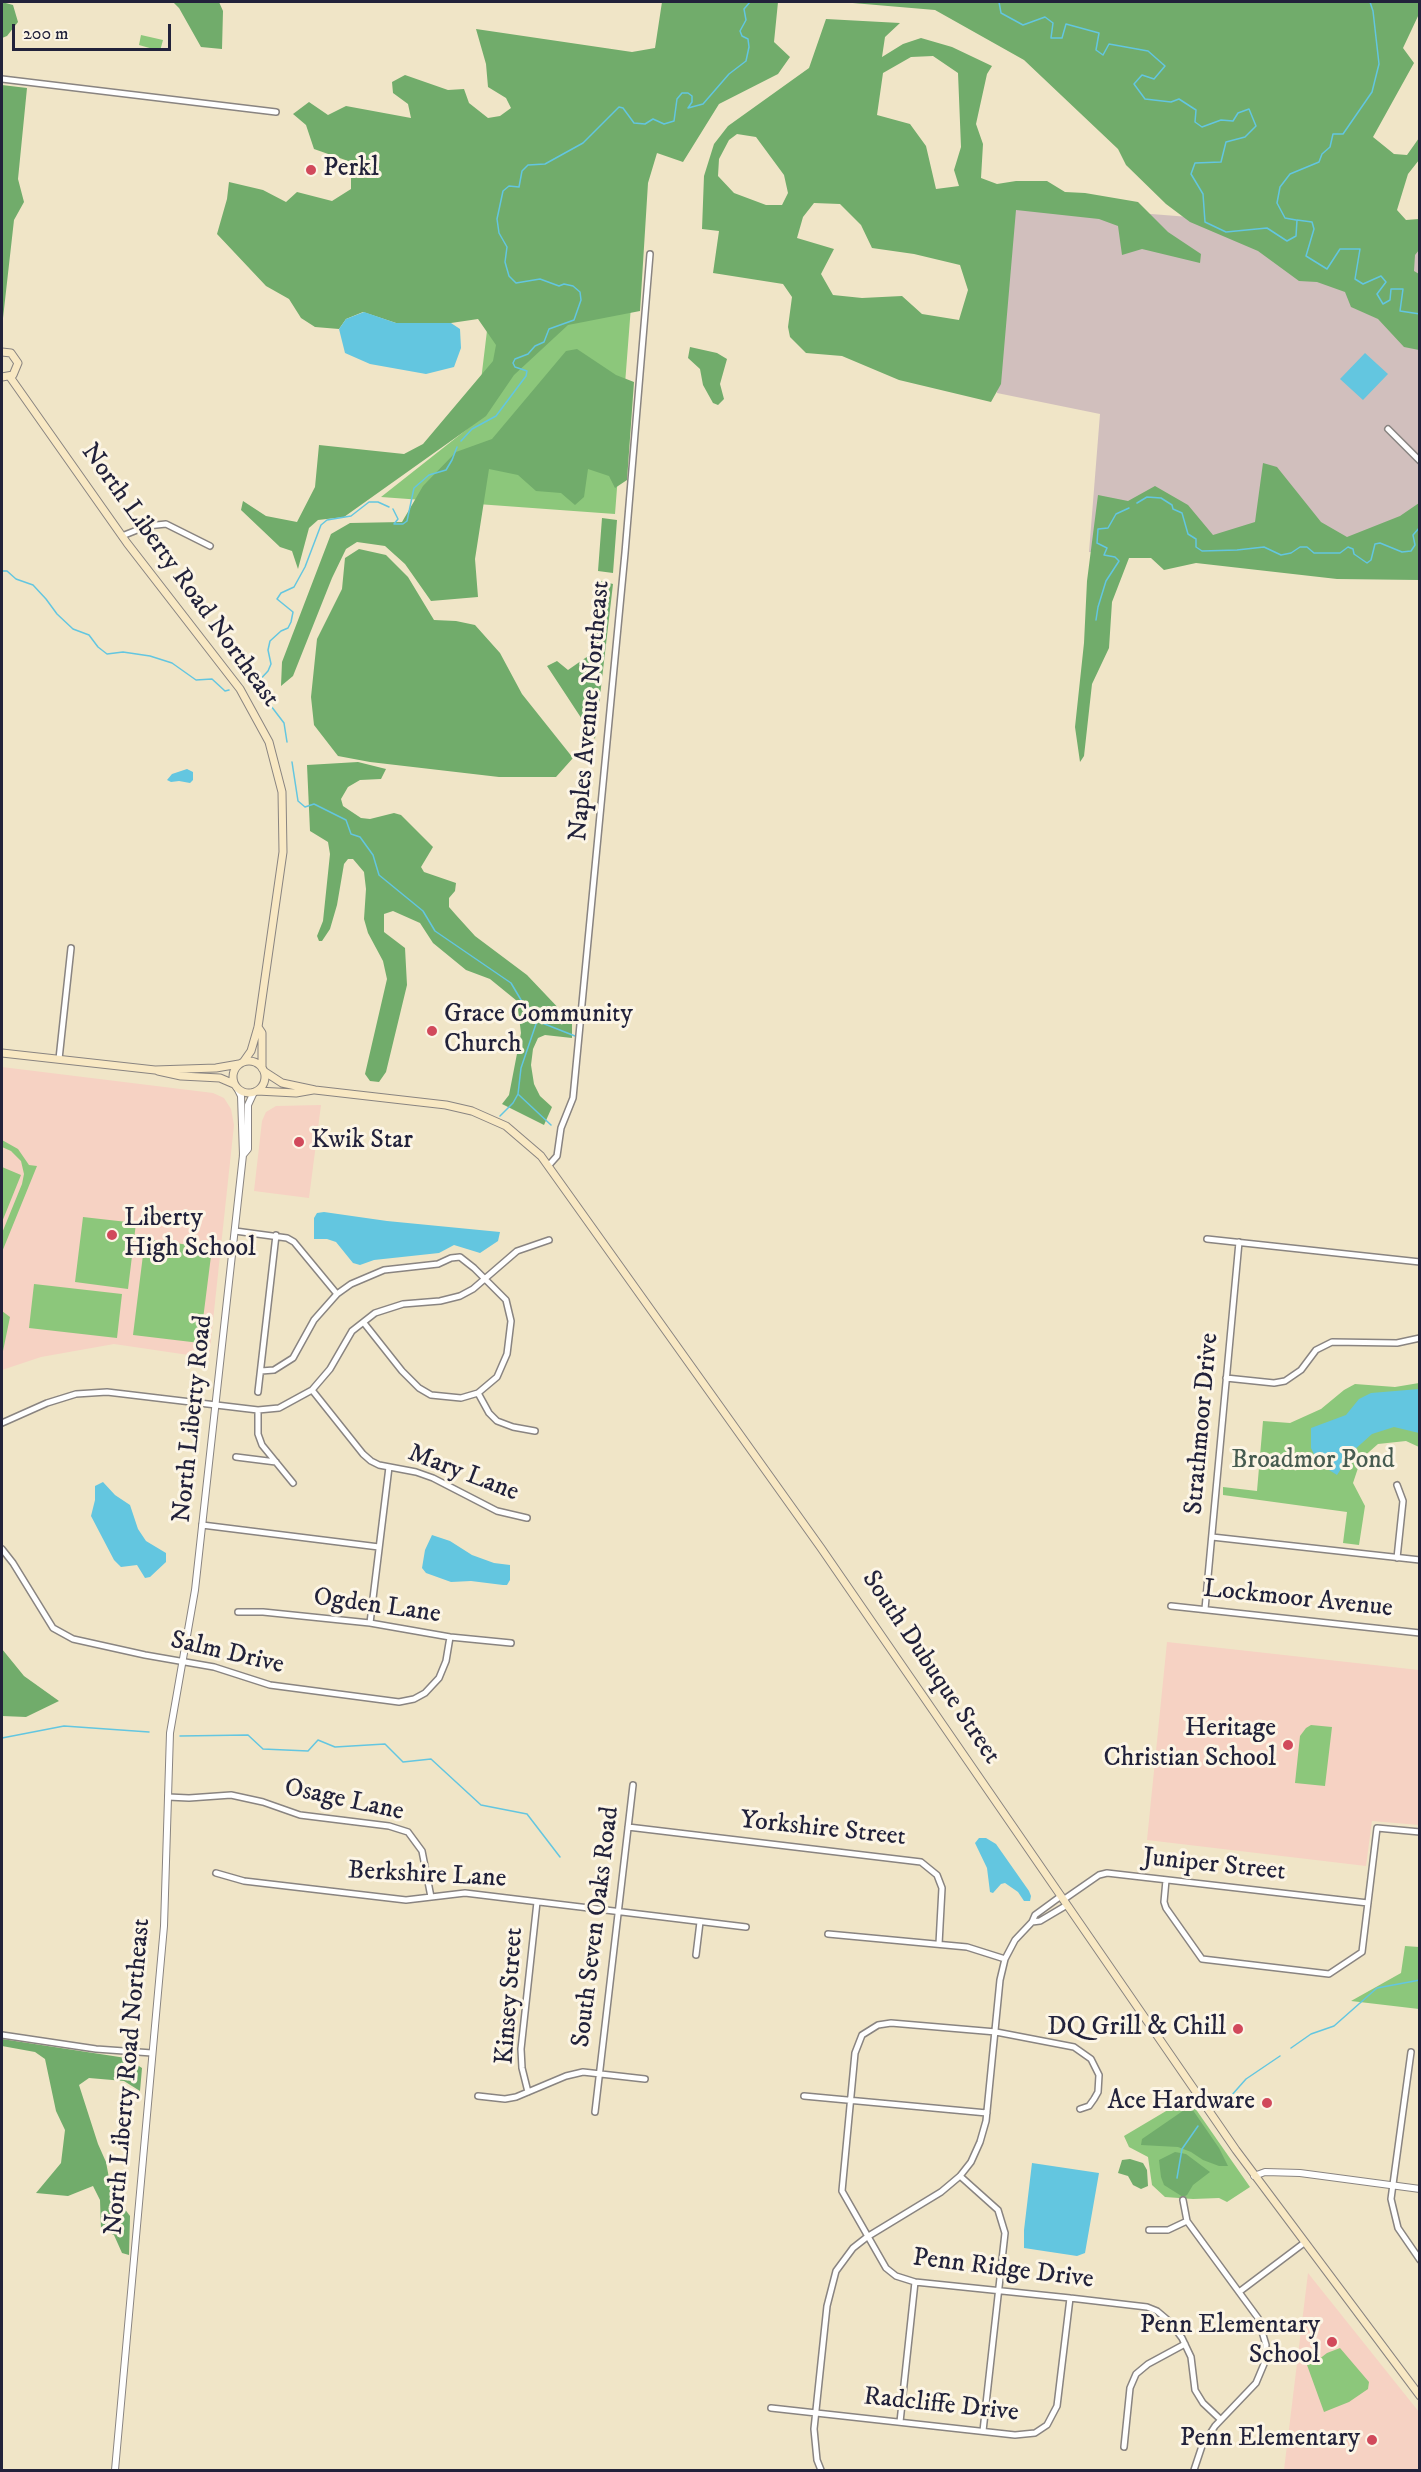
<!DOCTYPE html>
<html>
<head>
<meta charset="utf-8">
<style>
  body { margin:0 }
  #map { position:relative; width:1421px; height:2472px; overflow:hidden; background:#f0e5c7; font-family:"IM FELL DW Pica",serif }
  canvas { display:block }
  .frame { position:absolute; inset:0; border:3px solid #22223b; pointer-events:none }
  .scale { position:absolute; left:12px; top:24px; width:159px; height:27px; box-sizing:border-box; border:3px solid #22223b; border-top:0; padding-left:8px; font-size:18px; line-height:21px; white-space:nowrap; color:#22223b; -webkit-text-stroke:4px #fcf5e5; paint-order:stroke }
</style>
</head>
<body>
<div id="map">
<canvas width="1421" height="2472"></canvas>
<div class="frame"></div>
<div class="scale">200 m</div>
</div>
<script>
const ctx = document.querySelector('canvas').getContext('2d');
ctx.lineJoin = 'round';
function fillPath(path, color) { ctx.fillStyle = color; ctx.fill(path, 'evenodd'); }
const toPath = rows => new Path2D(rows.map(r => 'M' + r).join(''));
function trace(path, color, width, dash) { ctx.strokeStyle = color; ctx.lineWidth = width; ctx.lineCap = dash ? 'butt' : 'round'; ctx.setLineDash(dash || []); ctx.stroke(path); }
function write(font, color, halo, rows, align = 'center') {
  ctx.font = font + ' "IM FELL DW Pica",serif'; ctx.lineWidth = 6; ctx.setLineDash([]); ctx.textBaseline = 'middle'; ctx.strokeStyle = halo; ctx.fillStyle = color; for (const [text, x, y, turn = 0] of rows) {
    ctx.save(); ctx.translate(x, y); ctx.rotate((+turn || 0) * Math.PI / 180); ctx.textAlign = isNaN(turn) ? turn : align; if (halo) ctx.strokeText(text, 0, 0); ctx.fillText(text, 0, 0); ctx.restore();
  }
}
const built = toPath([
  [2,1067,213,1093,224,1098,231,1109,234,1125,209,1358,114,1344,41,1357,2,1370],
  [321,1105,309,1198,254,1191,262,1121,266,1112,276,1106],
  [1167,1642,1419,1670,1419,1825,1372,1821,1366,1866,1147,1840],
  [1308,2273,1419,2412,1419,2470,1284,2470]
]);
const industrial = toPath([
  [1012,203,1303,226,1419,247,1419,574,1089,552,1100,414,997,393]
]);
const green = toPath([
  [141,35,163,40,160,51,139,45],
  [642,163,615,514,381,497,476,422,489,314],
  [2,1140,18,1149,29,1165,37,1166,2,1252,2,1233,22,1184,24,1174,21,1161,11,1151,2,1147],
  [2,1167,21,1175,2,1222],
  [83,1217,136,1223,128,1289,75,1282],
  [145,1239,212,1248,200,1343,133,1335],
  [34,1284,122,1294,117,1338,29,1328],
  [2,1311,10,1317,2,1356],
  [1419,1383,1419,1447,1406,1441,1378,1444,1361,1459,1353,1483,1365,1506,1359,1545,1343,1543,1347,1512,1223,1495,1223,1487,1257,1491,1263,1421,1290,1423,1321,1409,1344,1390,1355,1384,1395,1387],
  [1311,1725,1332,1727,1325,1786,1295,1783,1300,1736,1306,1728],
  [1405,1946,1419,1947,1419,2009,1351,2001,1401,1973],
  [1188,2098,1250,2187,1227,2202,1219,2198,1193,2199,1165,2197,1152,2185,1148,2157,1129,2147,1124,2136],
  [1340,2348,1369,2382,1368,2389,1349,2402,1324,2412,1307,2365,1314,2363,1327,2353]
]);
const forest = toPath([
  [2,2,13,5,18,22,7,36,2,38],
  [173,2,219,2,223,11,222,49,201,47,179,8],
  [662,2,778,2,774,42,790,57,778,74,719,104,683,162,657,153,648,183,640,311,568,325,514,375,486,416,344,517,318,520,309,528,298,569,292,551,280,547,241,510,243,501,266,516,297,522,315,487,319,445,404,454,423,444,493,361,496,345,478,319,451,323,396,323,363,312,346,319,339,329,315,327,301,318,289,299,266,286,217,234,227,199,229,182,263,190,286,202,297,192,332,201,351,189,351,162,314,149,306,125,293,114,309,102,328,115,346,106,411,118,408,104,393,93,392,82,405,75,448,90,464,89,469,103,488,118,500,116,511,108,506,98,488,87,486,64,476,29,632,52,655,48],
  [841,2,1419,2,1419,14,1403,48,1414,63,1373,137,1394,154,1407,155,1419,138,1419,160,1408,174,1397,210,1406,220,1419,219,1419,250,1415,255,1414,271,1419,274,1419,350,1404,347,1378,319,1351,307,1345,292,1317,282,1299,281,1258,251,1190,222,1166,204,1126,165,1118,149,1024,60,935,10],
  [826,19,900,23,885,37,882,57,903,44,921,38,952,47,992,66,987,74,976,124,983,144,981,178,997,184,1016,181,1047,181,1065,192,1085,193,1138,202,1168,232,1201,254,1200,263,1142,249,1122,255,1118,226,1099,219,1016,210,1001,384,991,402,899,380,842,356,806,353,790,337,788,327,792,297,783,284,713,273,719,231,702,229,704,176,714,144,728,126,809,68],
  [933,56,958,73,961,147,954,170,959,186,936,189,926,146,910,124,877,115,883,73,911,57],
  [737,134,756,137,784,175,788,193,782,205,766,205,734,193,718,176,719,159,729,140],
  [814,203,840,204,861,225,872,248,914,254,960,265,968,290,959,320,922,314,902,296,862,298,833,295,821,274,834,249,797,238,803,217],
  [2,85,27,88,18,179,24,202,14,220,2,327],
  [690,347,717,353,727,359,720,384,724,399,718,405,713,403,703,385,700,369,688,358],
  [577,349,616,375,634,382,627,480,615,488,609,476,588,469,584,497,575,505,561,493,536,491,518,475,489,469,475,559,478,597,431,601,405,564,385,546,357,542,346,549,332,578,293,676,281,686,282,662,331,534,350,523,402,522,423,486,456,452,492,439,566,351],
  [1263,463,1277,467,1321,522,1347,537,1400,516,1419,503,1419,580,1337,579,1196,563,1164,570,1151,558,1129,558,1112,602,1109,648,1092,684,1084,756,1080,762,1075,727,1084,643,1087,581,1098,495,1128,501,1155,486,1188,505,1213,535,1255,522],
  [602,518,617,520,613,573,598,571],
  [359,549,386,555,408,577,434,620,456,621,475,625,500,653,522,694,573,758,556,777,499,777,370,762,338,756,314,725,311,697,317,639,342,589,345,558],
  [598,580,613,584,595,739,547,666,557,661,568,670,591,654],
  [358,762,386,769,381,779,360,780,348,787,341,799,343,806,361,818,370,819,394,813,401,815,433,847,421,867,424,872,456,883,455,891,449,898,449,907,456,915,475,936,527,975,565,1015,572,1015,572,1038,545,1035,538,1038,533,1049,531,1065,534,1084,540,1096,552,1107,544,1125,502,1104,509,1095,521,1033,517,1001,490,979,466,970,433,943,420,923,393,911,384,914,384,932,405,948,407,985,386,1072,379,1082,370,1081,365,1074,387,979,383,961,368,933,364,919,366,889,364,872,353,859,348,859,344,864,337,905,330,929,322,941,319,941,317,936,323,921,330,854,328,842,310,831,307,765],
  [2,1649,24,1676,59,1701,26,1717,2,1716],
  [2,2039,126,2058,142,2068,140,2091,124,2081,89,2078,79,2085,98,2144,106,2162,114,2205,124,2208,130,2216,129,2255,122,2253,114,2235,101,2229,100,2200,93,2186,68,2196,36,2193,61,2163,65,2130,56,2111,45,2059,35,2052,2,2046],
  [1190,2106,1219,2148,1228,2166,1219,2166,1203,2160,1191,2152,1178,2147,1141,2145,1142,2139],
  [1175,2152,1186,2154,1210,2172,1193,2185,1187,2195,1183,2197,1164,2185,1161,2177,1159,2160],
  [1130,2159,1143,2163,1147,2170,1148,2186,1141,2189,1133,2185,1128,2176,1118,2173,1122,2160]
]);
const water = toPath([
  [364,312,396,323,451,323,460,329,461,348,454,367,426,374,370,364,345,353,339,329,346,319],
  [1365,353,1388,374,1363,400,1340,379],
  [187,769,193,772,193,780,190,783,179,781,171,782,167,780,172,774],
  [324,1212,387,1221,500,1232,498,1241,480,1253,454,1245,439,1253,374,1260,360,1265,353,1263,336,1242,327,1239,314,1239,314,1218,317,1213],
  [1419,1389,1419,1433,1394,1427,1372,1434,1352,1452,1337,1475,1318,1463,1311,1448,1311,1428,1346,1415,1359,1399,1371,1393],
  [103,1482,115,1495,130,1505,138,1529,146,1541,166,1553,166,1562,150,1577,145,1578,137,1565,121,1567,114,1560,91,1516,95,1500,95,1486],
  [432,1535,450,1541,472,1555,494,1563,510,1565,510,1580,507,1585,503,1585,471,1581,451,1582,426,1573,422,1568,425,1550],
  [979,1838,986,1838,996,1844,1029,1891,1031,1896,1030,1901,1024,1901,1018,1892,1005,1883,1001,1884,993,1893,990,1892,987,1868,975,1843],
  [1032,2163,1099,2173,1085,2253,1077,2256,1024,2248,1024,2230]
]);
const stream = toPath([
  [999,2,1001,13,1023,25,1045,17,1053,23,1051,38,1062,38,1066,24,1099,33,1096,50,1103,55,1109,44,1148,51,1165,66,1154,79,1142,75,1134,84,1145,99,1171,102,1179,99,1196,110,1195,122,1202,127,1221,120,1233,121,1238,113,1249,109,1256,126,1245,137,1226,142,1221,162,1195,163,1191,174,1203,194,1205,222,1226,232,1267,228,1287,241,1296,236,1297,220,1312,222,1314,229,1306,256,1327,269,1340,249,1360,249,1355,279,1363,284,1381,276,1386,282,1377,294,1383,304,1390,300,1391,289,1403,289,1400,311,1420,314],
  [1296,220,1285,218,1277,203,1280,187,1290,174,1319,162,1322,154,1330,147,1333,134,1343,134,1372,92,1379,64,1373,11,1370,2],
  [461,441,472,429,496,416,526,376,527,371,515,367,513,363,515,359,528,354,535,346,544,342,549,329,574,320,581,300,580,292,573,286,564,284,559,286,540,279,516,283,509,276,505,262,507,247,499,233,497,219,503,191,509,186,519,187,522,171,528,165,545,164,583,143,619,107,623,108,634,123,645,124,653,119,664,124,674,121,677,99,682,93,688,93,692,96,692,102,688,108,703,104,729,74,746,61,749,47,748,39,742,36,740,31,746,20,744,9,750,2],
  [1137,503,1147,497,1161,498,1172,505,1173,509,1182,513,1188,534,1196,539,1196,547,1202,551,1237,550,1264,547,1281,555,1291,553,1300,547,1307,547,1314,553,1340,553,1348,547,1353,549,1354,554,1367,563,1371,560,1375,544,1380,543,1402,552,1411,551,1415,545,1413,535,1420,527],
  [393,509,398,519,394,524,403,524,407,521,414,488,429,475,446,470,452,460,457,447],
  [2,571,7,571,16,579,33,585,46,599,57,614,73,629,89,635,98,647,107,654,123,652,150,656,172,663,196,680,212,679,225,691,229,690],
  [1096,620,1098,607,1106,581,1119,561,1115,557,1104,555,1107,548,1097,543,1098,529,1108,528,1116,514,1129,508],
  [248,681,255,685],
  [287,742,284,723,255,685,268,671,271,664,268,650,270,641,281,631,288,628,291,622,293,612,277,599,281,593,294,587,305,567,321,525,327,520,351,516,369,502,378,502,389,507],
  [292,762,298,801,305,807,314,804,346,820,351,834,360,837,373,855,379,875,423,911,435,931,511,983,524,1005,533,1010,537,1021,521,1068,518,1094,513,1103,500,1116],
  [537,1021,575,1036],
  [519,1095,551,1125],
  [180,1736,248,1735,263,1749,308,1751,318,1740,335,1747,385,1744,403,1762,431,1759,481,1805,527,1814,560,1857],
  [2,1738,64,1726,149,1732],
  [1291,2048,1311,2034,1334,2026,1377,1988,1420,1980],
  [1223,2105,1246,2079,1280,2056],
  [1177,2178,1182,2149,1198,2126]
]);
const minor = toPath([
  [2,79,276,112],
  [1388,429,1420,461],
  [122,536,147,526,166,524,210,546],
  [59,1059,71,948],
  [549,1165,557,1156,561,1128,573,1098,625,553,650,254],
  [235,1231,287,1238,294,1242,337,1294],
  [1207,1239,1420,1262],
  [261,1371,274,1370,293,1358,314,1320,337,1294,351,1284,384,1270,438,1264,451,1258,460,1257,474,1268,506,1300,511,1321,507,1354,497,1377,478,1393,461,1398,431,1395,419,1388,402,1371,364,1323],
  [1226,1378,1274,1383,1285,1381,1301,1370,1316,1350,1332,1342,1397,1343,1420,1338],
  [312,1390,363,1454,371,1461,379,1465,416,1472,433,1478,497,1511,527,1518],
  [258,1392,276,1235],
  [478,1393,489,1413,497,1421,513,1427,535,1431],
  [258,1410,258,1434,262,1445,293,1483],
  [2,1423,47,1403,76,1394,107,1392,258,1410,279,1408,312,1390,330,1369,352,1331,375,1313,403,1304,440,1301,460,1296,473,1289,517,1251,549,1240],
  [236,1457,276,1462],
  [202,1525,379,1547],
  [1212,1537,1420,1560],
  [2,1549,13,1563,53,1628,73,1639,145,1655,214,1667,270,1685,399,1702,414,1699,425,1693,439,1678,446,1661,450,1637],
  [1397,1558,1403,1501,1397,1485],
  [1171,1606,1420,1633],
  [1205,1609,1239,1242],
  [238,1612,263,1612,370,1623,450,1637,511,1643],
  [370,1623,389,1467],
  [168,1797,189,1798,231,1795,263,1802,300,1815,389,1826,408,1832,422,1851,431,1897],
  [628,1827,921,1862,937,1875,942,1888,939,1944],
  [216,1873,244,1881,406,1900,465,1893,746,1927],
  [1166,1880,1164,1902,1166,1908,1202,1959,1329,1974,1362,1952,1377,1828,1420,1832],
  [1063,1900,1099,1875,1107,1873,1368,1903],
  [1032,1922,1040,1921,1067,1905],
  [828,1934,967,1947,1005,1959],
  [696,1955,700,1922],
  [2,2035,96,2049,152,2053],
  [1411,2052,1391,2199,1398,2228,1420,2260],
  [528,2092,522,2068,521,2049,537,1902],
  [478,2096,505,2099,516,2097,566,2076,583,2072,645,2079],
  [804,2096,987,2113],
  [1080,2109,1089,2106,1094,2099,1098,2092,1099,2075,1091,2059,1074,2047,996,2032,891,2023,878,2025,862,2035,855,2053,842,2191,886,2268,896,2276,915,2282,1070,2298,1147,2307,1157,2311,1170,2322,1182,2338,1191,2357,1195,2390,1203,2403,1220,2419],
  [595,2112,633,1785],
  [960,2176,998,2210,1005,2233,983,2431],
  [1183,2200,1187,2221,1258,2318,1266,2345,1264,2364,1256,2383,1215,2426,1202,2446,1194,2470],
  [1149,2230,1168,2230,1187,2221],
  [1239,2292,1304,2243],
  [771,2408,1015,2435,1035,2433,1047,2425,1057,2406,1070,2298],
  [900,2422,915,2282],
  [1124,2447,1130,2388,1136,2374,1148,2364,1185,2344],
  [821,2470,817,2460,814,2429,827,2306,836,2271,853,2248,867,2237,941,2192,960,2176,971,2162,980,2142,986,2121,1000,1980,1005,1959,1015,1940,1032,1922,1035,1915,1061,1896]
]);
const tertiary = toPath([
  [243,1155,248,1149,248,1105,254,1092],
  [1254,2176,1265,2172,1300,2173,1420,2189],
  [115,2470,164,1926,170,1733,195,1590,243,1155,241,1096,237,1088]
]);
const secondary = toPath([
  [2,352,11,353,18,363,13,375,2,377],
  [10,377,127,543,240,689,269,742,282,792,283,852,258,1027,251,1051,244,1061],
  [258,1027,262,1033,262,1068],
  [2,1053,155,1070,216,1068,239,1064],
  '233 1077a16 16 0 1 1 32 0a16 16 0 1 1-32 0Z',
  [158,1071,181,1076,220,1078,234,1084],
  [265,1072,282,1083,315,1090,446,1105,472,1111,506,1126,541,1156,821,1548,1236,2150,1420,2396],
  [257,1091,296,1093,313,1090]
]);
const markers = [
  [311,170,6,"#d1495b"],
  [432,1031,6,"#d1495b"],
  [299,1142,6,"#d1495b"],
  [112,1235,6,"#d1495b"],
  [1288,1745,6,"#d1495b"],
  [1238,2029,6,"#d1495b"],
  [1267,2103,6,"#d1495b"],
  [1332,2342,6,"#d1495b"],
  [1372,2440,6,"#d1495b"]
];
const poiNames = [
  ["Perkl",323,170,"left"],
  ["Grace Community",444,1016,"left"],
  ["Church",444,1046,"left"],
  ["Kwik Star",311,1142,"left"],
  ["Liberty",124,1220,"left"],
  ["High School",124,1250,"left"],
  ["Heritage",1276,1730],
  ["Christian School",1276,1760],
  ["DQ Grill & Chill",1226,2029],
  ["Ace Hardware",1255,2103],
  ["Penn Elementary",1320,2327],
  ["School",1320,2357],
  ["Penn Elementary",1360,2440]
];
const streetNames = [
  ["North Liberty Road Northeast",179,576,54],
  ["Naples Avenue Northeast",591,711,-85],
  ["North Liberty Road",194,1419,-84],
  ["Strathmoor Drive",1203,1424,-85],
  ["Mary Lane",463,1474,21],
  ["Lockmoor Avenue",1298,1600,6],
  ["Ogden Lane",377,1607,8],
  ["Salm Drive",227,1654,13],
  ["South Dubuque Street",930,1668,56],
  ["Osage Lane",344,1801,12],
  ["Yorkshire Street",823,1830,6],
  ["Juniper Street",1214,1866,6],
  ["Berkshire Lane",427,1876,3],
  ["South Seven Oaks Road",597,1927,-83],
  ["Kinsey Street",511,1996,-86],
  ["North Liberty Road Northeast",129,2077,-85],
  ["Penn Ridge Drive",1003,2270,7],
  ["Radcliffe Drive",941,2406,6]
];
const parkNames = [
  ["Broadmor Pond",1313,1462]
];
fillPath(built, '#f6d2c3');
fillPath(industrial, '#d1bfbd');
fillPath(green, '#8cc77b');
fillPath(forest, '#71ac6b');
fillPath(water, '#63c6e0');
trace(stream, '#63c6e0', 1.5);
trace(minor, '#898481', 8);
trace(tertiary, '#898481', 8);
trace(secondary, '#898481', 9);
trace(minor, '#fff', 5);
trace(tertiary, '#fff', 6);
trace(secondary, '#f8e8c3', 7);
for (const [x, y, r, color] of markers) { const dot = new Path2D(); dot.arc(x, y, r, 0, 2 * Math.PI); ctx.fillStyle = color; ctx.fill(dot); trace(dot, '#fcf5e5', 2); }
write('26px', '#22223b', '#fcf5e5', poiNames, 'right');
write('26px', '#22223b', '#fcf5e5', streetNames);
write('26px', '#475c51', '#fcf5e5', parkNames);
</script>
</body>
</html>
